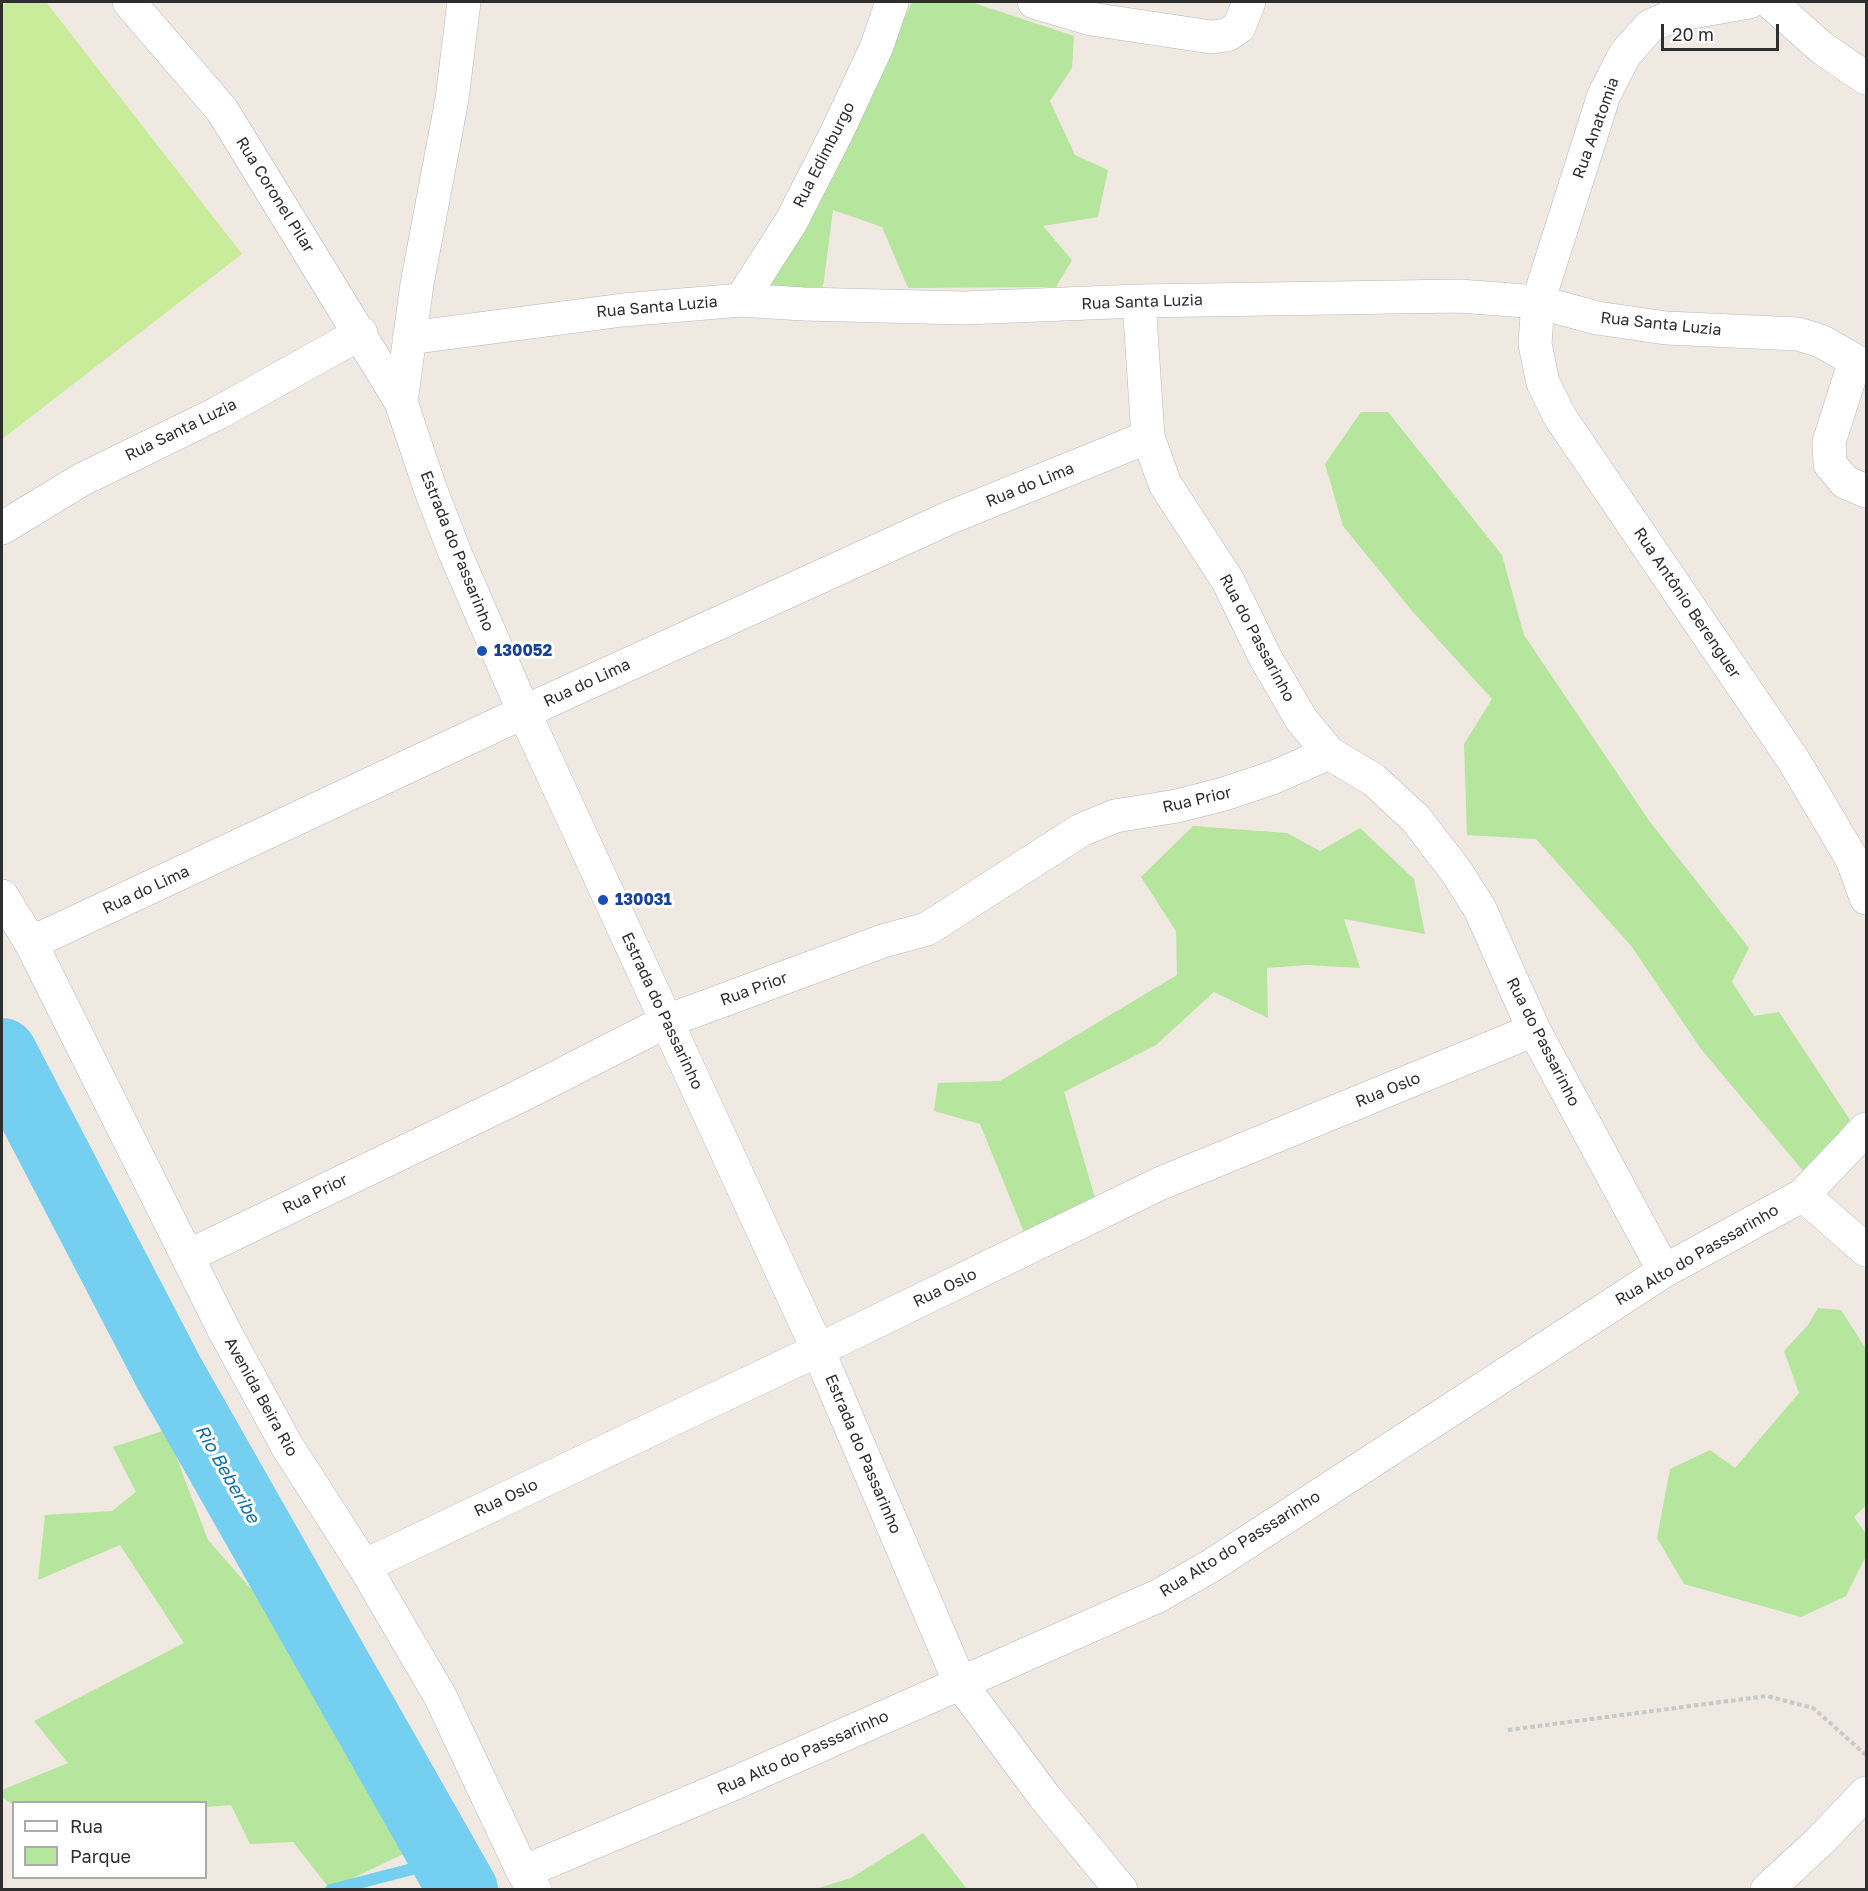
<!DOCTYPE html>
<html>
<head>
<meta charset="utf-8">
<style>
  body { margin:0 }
  #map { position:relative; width:1868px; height:1891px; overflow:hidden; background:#efe9e1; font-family:"Golos Text",sans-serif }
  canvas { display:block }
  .frame { position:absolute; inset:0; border:3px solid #2e2e2e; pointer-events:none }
  .legend { position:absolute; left:12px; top:1801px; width:195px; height:78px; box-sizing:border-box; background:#fff; border:2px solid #ababab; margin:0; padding:8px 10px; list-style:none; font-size:18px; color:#2e2e2e }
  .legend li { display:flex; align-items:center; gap:12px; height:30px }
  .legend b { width:30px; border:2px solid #ababab }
  .scale { position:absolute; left:1661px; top:24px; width:118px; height:27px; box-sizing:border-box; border:3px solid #2e2e2e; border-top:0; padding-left:8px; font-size:18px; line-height:21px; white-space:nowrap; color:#2e2e2e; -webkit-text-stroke:4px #fff; paint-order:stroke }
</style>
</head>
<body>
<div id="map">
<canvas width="1868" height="1891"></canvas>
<div class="frame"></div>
<ul class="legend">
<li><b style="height:8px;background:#fff"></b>Rua</li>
<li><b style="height:16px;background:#b6e59e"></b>Parque</li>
</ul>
<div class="scale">20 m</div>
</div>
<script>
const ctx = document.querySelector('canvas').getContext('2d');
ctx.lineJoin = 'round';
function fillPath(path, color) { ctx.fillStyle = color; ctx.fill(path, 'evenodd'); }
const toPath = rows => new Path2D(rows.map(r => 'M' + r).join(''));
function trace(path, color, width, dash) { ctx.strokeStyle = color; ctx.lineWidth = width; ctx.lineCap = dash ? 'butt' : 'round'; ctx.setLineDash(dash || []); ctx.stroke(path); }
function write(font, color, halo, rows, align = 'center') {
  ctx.font = font + ' "Golos Text",sans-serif'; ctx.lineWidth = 6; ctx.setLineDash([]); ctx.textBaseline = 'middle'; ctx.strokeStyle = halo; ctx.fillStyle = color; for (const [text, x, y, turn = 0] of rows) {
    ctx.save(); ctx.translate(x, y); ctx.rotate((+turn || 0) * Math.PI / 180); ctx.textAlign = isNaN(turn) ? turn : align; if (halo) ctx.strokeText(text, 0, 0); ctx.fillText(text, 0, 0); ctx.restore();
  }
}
const green = toPath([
  [912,2,971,2,1074,36,1072,68,1050,101,1075,155,1108,170,1098,217,1043,226,1072,260,1056,287,908,288,882,227,833,210,823,287,762,290,848,134],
  [1361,412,1388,412,1502,555,1524,635,1650,822,1749,948,1732,982,1754,1016,1779,1012,1850,1120,1804,1172,1701,1049,1632,947,1536,839,1467,835,1464,744,1492,699,1413,612,1343,526,1325,464],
  [1193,826,1287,833,1320,851,1360,828,1414,879,1425,934,1344,919,1360,968,1307,965,1267,968,1268,1018,1214,992,1156,1045,1064,1092,1095,1198,1030,1247,980,1124,934,1111,938,1083,1000,1081,1177,975,1176,931,1141,877],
  [1818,1308,1841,1310,1866,1349,1866,1505,1854,1517,1866,1534,1866,1556,1846,1596,1801,1617,1684,1584,1657,1538,1670,1469,1710,1450,1735,1468,1799,1393,1784,1351,1808,1325],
  [166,1430,208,1540,299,1643,422,1845,330,1889,293,1842,250,1844,231,1805,206,1807,206,1802,14,1802,13,1805,2,1797,2,1790,68,1763,34,1721,184,1643,120,1545,38,1580,45,1515,112,1511,136,1492,113,1447],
  [923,1833,967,1889,815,1889,851,1878]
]);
const pitch = toPath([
  [2,2,46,2,242,254,2,439]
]);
const stream = toPath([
  [331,1890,447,1860]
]);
const river = toPath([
  [2,1053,169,1373,463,1890]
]);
const path = toPath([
  [1508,1730,1767,1696,1813,1708,1866,1755]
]);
const minor = toPath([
  [129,2,222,110,401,402],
  [464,2,452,99,417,284,401,402,430,488,455,553,524,712,818,1350,960,1683,1044,1796,1121,1890],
  [1034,2,1091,19,1211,37,1227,35,1239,27,1249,2],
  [1749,2,1675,15,1650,26,1625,54,1604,95,1538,302,1535,344,1543,383,1560,417,1794,761,1852,859,1866,898],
  [1770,2,1822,48,1866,78],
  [741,300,791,222,837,132,877,46,892,2],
  [1139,301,1148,437,1165,484,1228,581,1265,657,1301,719,1329,753,1374,780,1416,819,1456,871,1480,909,1534,1030,1664,1271],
  [409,338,623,310,741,300,803,304,964,308,1139,301,1460,296,1538,302,1597,318,1666,328,1798,334,1821,341,1866,367],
  [1855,361,1829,442,1830,464,1845,482,1866,491],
  [2,528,81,480,218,413,361,333],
  [2,896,31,943,224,1330,287,1446,364,1566,440,1696,523,1872,535,1890],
  [31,943,524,712,951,517,1148,437],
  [1803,1195,1866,1250],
  [188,1256,520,1096,667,1021,883,941,927,929,1081,830,1115,816,1177,806,1224,794,1272,778,1329,753],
  [364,1566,818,1350,1159,1184,1534,1030],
  [523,1872,728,1786,1158,1596,1209,1567,1664,1271,1803,1195,1866,1129],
  [1767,1890,1821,1840,1866,1793]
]);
const markers = [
  [482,651,6,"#1a4fb4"],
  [603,900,6,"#1a4fb4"]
];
const streetNames = [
  ["Rua Anatomia",1596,128,-70],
  ["Rua Edimburgo",824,155,-63],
  ["Rua Coronel Pilar",275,195,58],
  ["Rua Santa Luzia",1142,302,-2],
  ["Rua Santa Luzia",657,307,-5],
  ["Rua Santa Luzia",1661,324,6],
  ["Rua Santa Luzia",181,430,-26],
  ["Rua do Lima",1030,485,-22],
  ["Estrada do Passarinho",457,551,68],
  ["Rua Antônio Berenguer",1687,603,56],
  ["Rua do Passarinho",1257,638,62],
  ["Rua do Lima",587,683,-25],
  ["Rua Prior",1197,800,-13],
  ["Rua do Lima",146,890,-25],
  ["Rua Prior",754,989,-20],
  ["Estrada do Passarinho",662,1011,65],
  ["Rua do Passarinho",1543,1042,63],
  ["Rua Oslo",1388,1090,-22],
  ["Rua Prior",315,1194,-26],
  ["Rua Alto do Passsarinho",1697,1255,-30],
  ["Rua Oslo",945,1288,-26],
  ["Avenida Beira Rio",261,1397,61],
  ["Estrada do Passarinho",863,1454,67],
  ["Rua Oslo",506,1498,-25],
  ["Rua Alto do Passsarinho",1240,1544,-32],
  ["Rua Alto do Passsarinho",803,1753,-24]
];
const transitNames = [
  ["130052",494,651],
  ["130031",615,900]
];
const waterNames = [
  ["Rio Beberibe",227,1474,60]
];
fillPath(green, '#b6e59e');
fillPath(pitch, '#c9ec9a');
trace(stream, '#75cff0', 12);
trace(river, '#75cff0', 70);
trace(minor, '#b4b7c1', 34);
trace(path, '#c9c9c9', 4, [4.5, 3]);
trace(minor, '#fff', 33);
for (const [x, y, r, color] of markers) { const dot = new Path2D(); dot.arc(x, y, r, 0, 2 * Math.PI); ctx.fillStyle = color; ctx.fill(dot); trace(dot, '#fff', 2); }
write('16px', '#2e2e2e', '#fff', streetNames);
write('bold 16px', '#164399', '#fff', transitNames, 'left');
write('italic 18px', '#0d6fa3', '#fff', waterNames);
</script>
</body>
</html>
